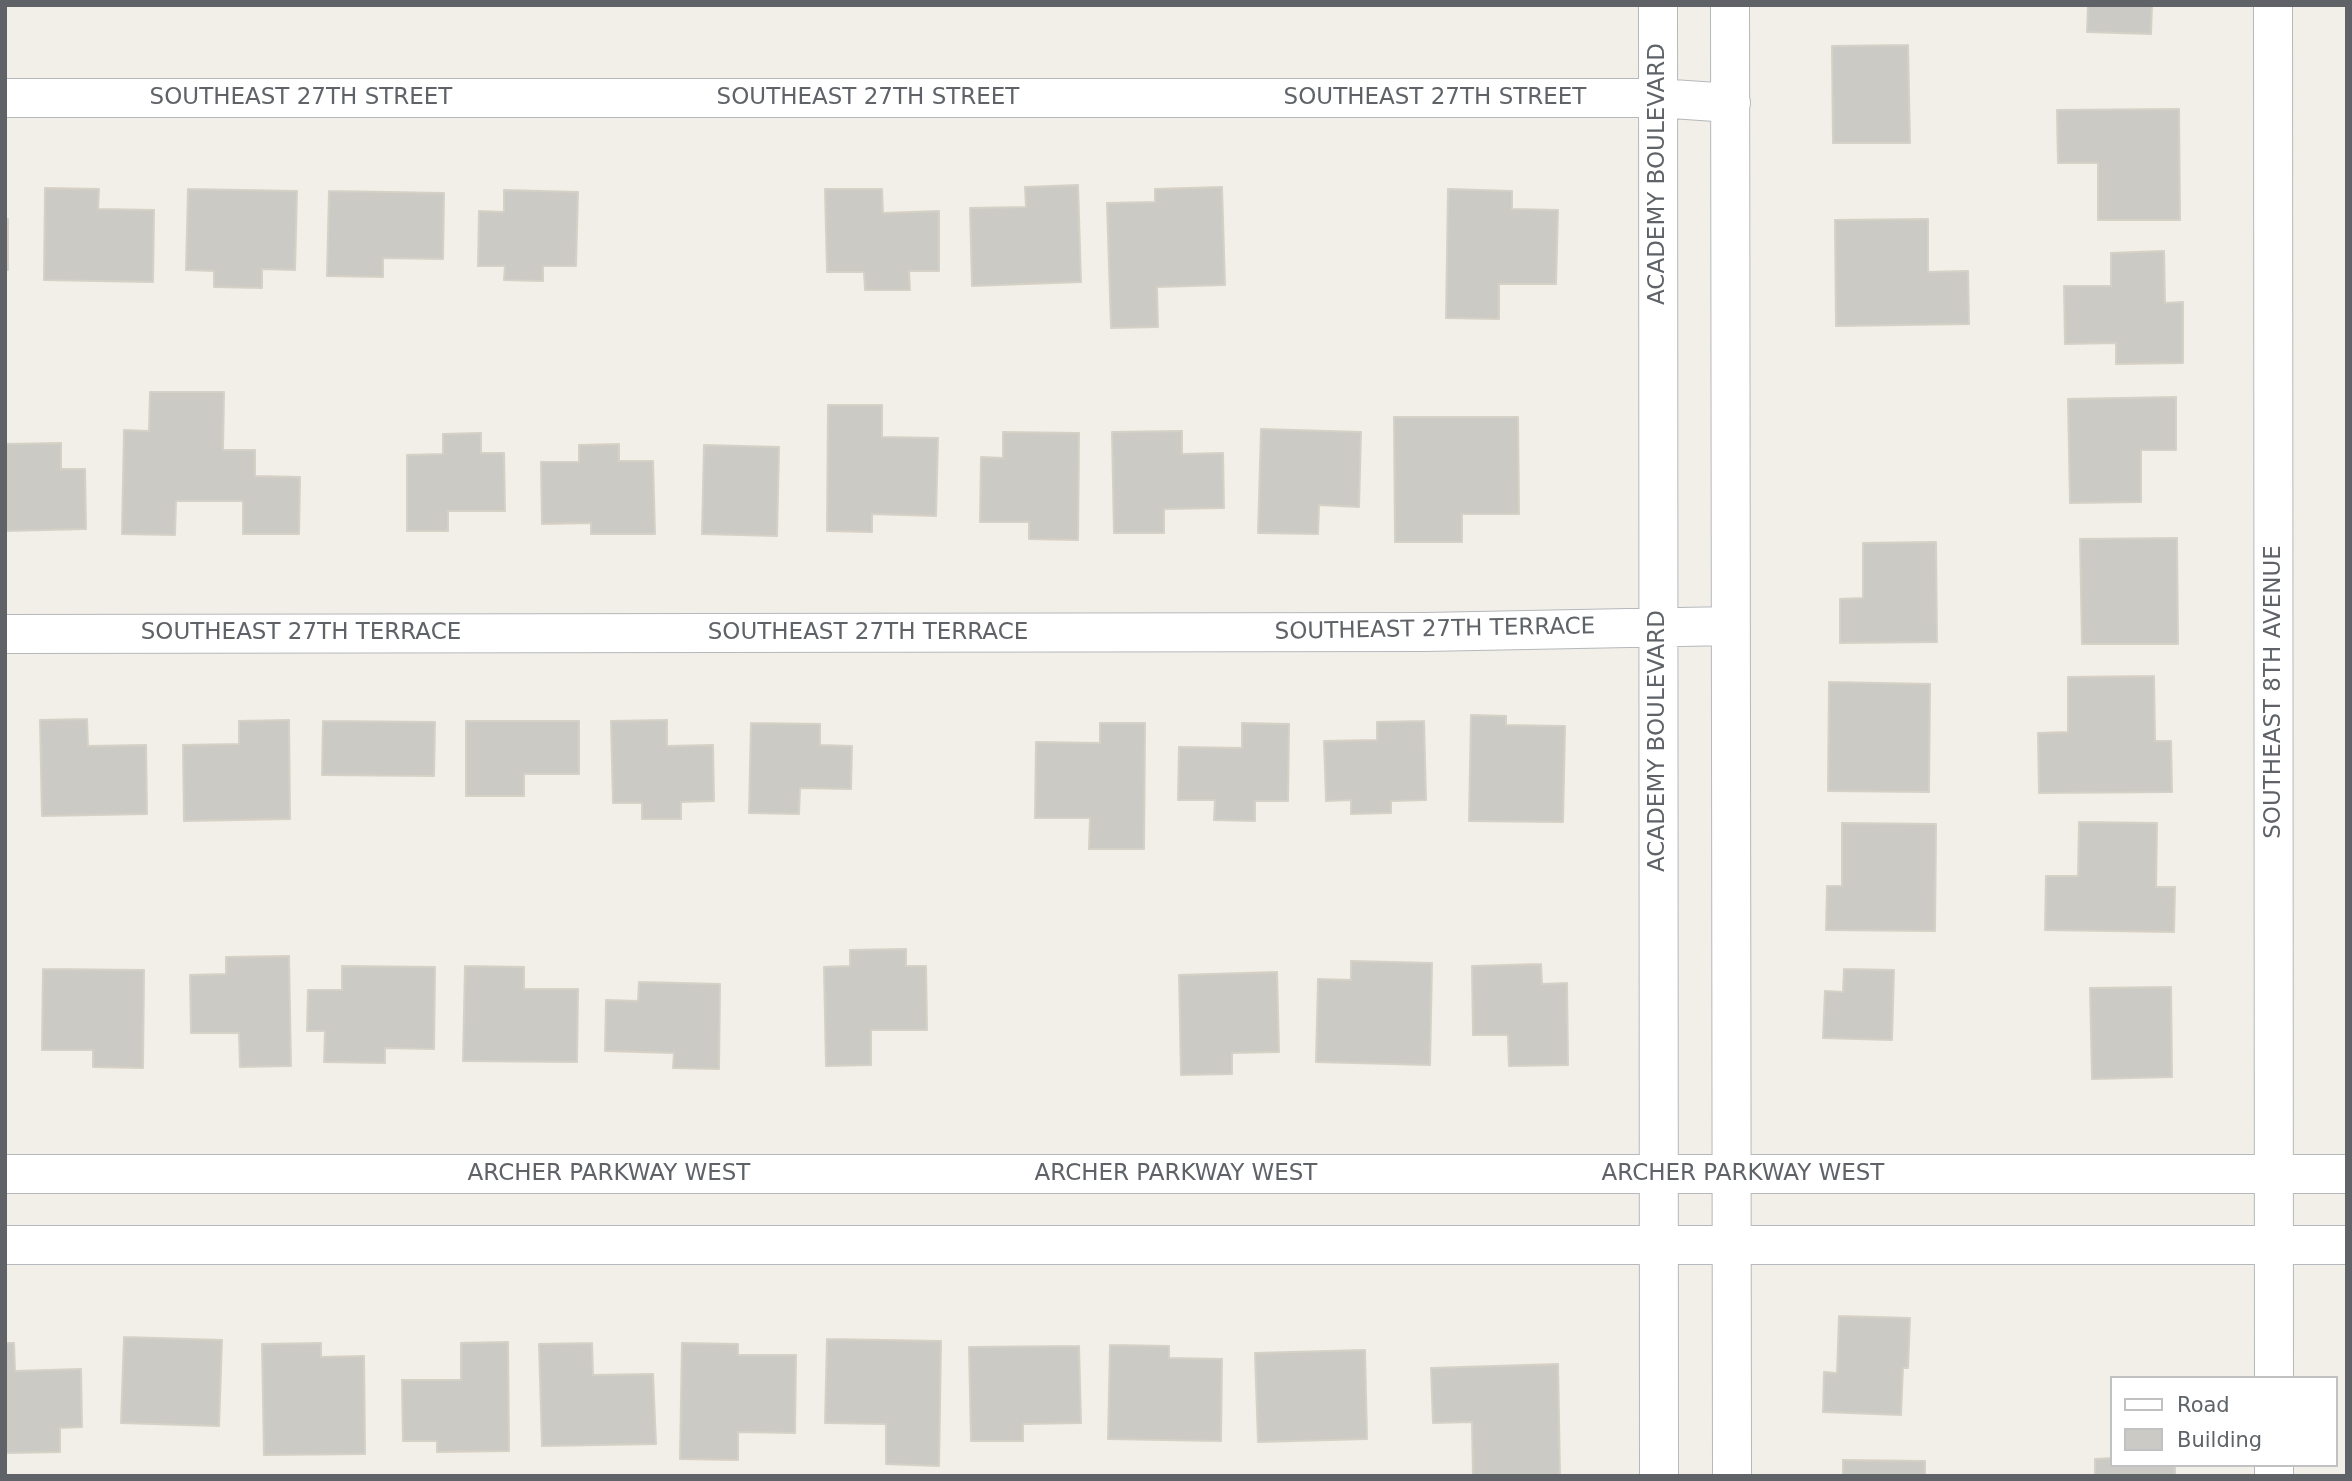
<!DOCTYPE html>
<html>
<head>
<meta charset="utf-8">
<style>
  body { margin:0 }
  #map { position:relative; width:2352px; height:1481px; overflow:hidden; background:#f1efe8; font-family:"DejaVu Sans",sans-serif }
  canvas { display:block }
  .frame { position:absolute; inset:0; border:7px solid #5f6368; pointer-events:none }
  .legend { position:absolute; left:2110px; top:1376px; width:228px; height:91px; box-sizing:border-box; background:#fff; border:2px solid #bfc1c3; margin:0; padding:9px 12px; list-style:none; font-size:21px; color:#5f6368 }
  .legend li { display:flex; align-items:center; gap:14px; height:35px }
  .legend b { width:35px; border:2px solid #bfc1c3 }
</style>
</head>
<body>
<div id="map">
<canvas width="2352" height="1481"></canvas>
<div class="frame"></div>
<ul class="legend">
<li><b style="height:9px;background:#fff"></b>Road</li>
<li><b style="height:19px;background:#cccac5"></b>Building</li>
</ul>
</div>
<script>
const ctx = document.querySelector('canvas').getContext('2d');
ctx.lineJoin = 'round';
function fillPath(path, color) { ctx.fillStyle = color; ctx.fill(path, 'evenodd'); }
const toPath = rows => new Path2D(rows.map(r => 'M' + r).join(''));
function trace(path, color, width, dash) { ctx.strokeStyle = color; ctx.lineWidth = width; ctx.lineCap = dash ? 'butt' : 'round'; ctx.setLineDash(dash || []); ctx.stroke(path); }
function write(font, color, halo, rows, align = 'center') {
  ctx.font = font + ' "DejaVu Sans",sans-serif'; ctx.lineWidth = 7; ctx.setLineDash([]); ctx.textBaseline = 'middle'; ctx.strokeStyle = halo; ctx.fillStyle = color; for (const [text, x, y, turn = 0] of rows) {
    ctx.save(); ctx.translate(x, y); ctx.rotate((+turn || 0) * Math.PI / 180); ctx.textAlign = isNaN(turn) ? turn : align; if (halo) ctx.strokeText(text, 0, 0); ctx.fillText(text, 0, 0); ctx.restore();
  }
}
const building = toPath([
  [2088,5,2152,5,2151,34,2087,32,2088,5],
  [1908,45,1910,143,1833,143,1832,46,1908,45],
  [2179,109,2180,220,2098,220,2098,163,2058,163,2057,110,2179,109],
  [1078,185,1081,282,972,286,970,208,1026,207,1025,187,1078,185],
  [1222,187,1225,285,1157,287,1158,327,1111,328,1107,203,1155,202,1155,189,1222,187],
  [45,188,99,189,98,209,154,210,153,282,44,280,45,188],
  [188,189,297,191,295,270,262,269,262,288,214,287,214,271,186,270,188,189],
  [825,189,882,189,883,213,939,211,939,271,909,271,910,290,865,290,864,272,827,272,825,189],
  [1448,189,1512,191,1512,209,1558,210,1556,284,1499,284,1499,319,1446,318,1448,189],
  [504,190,578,192,576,266,543,266,543,281,504,280,505,266,478,266,479,211,504,212,504,190],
  [329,191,444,193,443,259,383,258,383,277,327,276,329,191],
  [5,219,8,219,8,270,5,270,5,219],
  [1928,219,1928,272,1968,271,1969,324,1836,326,1835,220,1928,219],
  [2164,251,2165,303,2183,302,2183,363,2116,364,2116,343,2065,344,2064,286,2111,286,2111,253,2164,251],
  [150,392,224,392,223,450,255,450,255,476,300,477,299,534,243,534,243,501,176,501,175,535,122,534,124,430,149,431,150,392],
  [2176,397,2176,450,2141,450,2141,502,2070,503,2068,399,2176,397],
  [828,405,882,405,882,437,938,438,936,516,872,514,872,532,827,531,828,405],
  [1394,417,1518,417,1519,514,1462,514,1462,542,1395,542,1394,417],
  [1261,429,1361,432,1359,507,1319,505,1318,534,1258,533,1261,429],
  [1182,431,1182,454,1223,453,1224,508,1164,509,1164,533,1114,533,1112,432,1182,431],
  [1003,432,1079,433,1078,540,1029,539,1029,522,980,522,981,457,1003,458,1003,432],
  [481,433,481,453,504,453,505,511,448,511,448,531,407,531,407,455,443,454,443,434,481,433],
  [61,443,61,469,85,469,86,529,5,531,5,444,61,443],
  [619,444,619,461,653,461,655,534,591,534,591,523,542,524,541,462,579,462,579,445,619,444],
  [704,445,779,447,777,536,702,534,704,445],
  [2177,538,2178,644,2082,644,2080,539,2177,538],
  [1936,542,1937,642,1840,643,1840,599,1863,598,1863,543,1936,542],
  [2154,676,2155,741,2171,741,2172,792,2039,793,2038,733,2068,732,2068,677,2154,676],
  [1829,682,1930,684,1929,792,1828,791,1829,682],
  [1471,715,1506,716,1506,725,1565,726,1563,822,1469,821,1471,715],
  [87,719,88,746,146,745,147,814,42,816,40,720,87,719],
  [289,720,290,819,184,821,183,745,239,744,239,721,289,720],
  [667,720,667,746,713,745,714,801,681,802,681,819,642,819,642,803,613,803,611,721,667,720],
  [323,721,435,722,434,776,322,775,323,721],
  [466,721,579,721,579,774,524,774,524,796,466,796,466,721],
  [1424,721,1426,800,1391,801,1391,813,1351,814,1351,800,1326,801,1324,741,1377,740,1377,722,1424,721],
  [751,723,820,724,820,745,852,746,851,789,800,788,799,814,749,813,751,723],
  [1100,723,1145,723,1144,849,1089,849,1090,818,1035,818,1036,742,1100,743,1100,723],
  [1242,723,1289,724,1288,801,1255,801,1255,821,1214,820,1215,800,1178,800,1179,747,1242,748,1242,723],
  [2079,822,2157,823,2156,887,2175,887,2174,932,2045,930,2046,876,2078,876,2079,822],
  [1842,823,1936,824,1935,931,1826,930,1827,886,1842,886,1842,823],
  [906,949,906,966,926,966,927,1030,871,1030,871,1065,826,1066,824,967,850,966,850,950,906,949],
  [289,956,291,1066,240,1067,239,1033,191,1033,190,975,226,974,226,957,289,956],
  [1351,961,1432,963,1430,1065,1316,1062,1318,979,1351,980,1351,961],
  [1541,964,1542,984,1567,983,1568,1065,1509,1066,1508,1035,1473,1035,1472,966,1541,964],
  [342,966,435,967,434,1049,385,1048,385,1063,324,1062,325,1031,307,1031,308,990,342,990,342,966],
  [465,966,524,967,524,989,578,989,577,1062,463,1061,465,966],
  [43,969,144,970,143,1068,93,1067,93,1050,42,1050,43,969],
  [1844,969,1894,970,1892,1040,1823,1038,1825,991,1843,992,1844,969],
  [1277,972,1279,1052,1232,1053,1232,1074,1181,1075,1179,975,1277,972],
  [639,982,720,984,719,1069,673,1068,674,1053,605,1051,606,1000,638,1001,639,982],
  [2171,987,2172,1077,2092,1079,2090,988,2171,987],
  [1839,1316,1910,1318,1908,1368,1903,1368,1901,1415,1823,1412,1824,1372,1837,1373,1839,1316],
  [124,1337,222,1340,219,1426,121,1423,124,1337],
  [827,1339,941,1341,939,1466,886,1464,886,1424,825,1423,827,1339],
  [508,1342,509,1451,437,1452,437,1441,403,1441,402,1380,461,1380,461,1343,508,1342],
  [5,1343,14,1343,15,1371,81,1369,82,1427,60,1428,60,1452,5,1453,5,1343],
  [321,1343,321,1357,364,1356,365,1454,264,1455,262,1344,321,1343],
  [592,1343,593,1375,653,1374,656,1444,542,1446,539,1344,592,1343],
  [682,1343,738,1344,738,1355,796,1355,795,1433,738,1432,738,1460,680,1459,682,1343],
  [1110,1345,1169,1346,1169,1358,1222,1359,1221,1441,1108,1439,1110,1345],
  [1079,1346,1081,1423,1023,1424,1023,1441,971,1441,969,1347,1079,1346],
  [1365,1350,1367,1439,1258,1442,1255,1353,1365,1350],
  [1558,1364,1560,1476,1473,1476,1472,1422,1433,1423,1431,1368,1558,1364],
  [2112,1458,2112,1465,2175,1465,2175,1476,2095,1476,2095,1459,2112,1458],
  [1843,1460,1925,1461,1925,1476,1843,1476,1843,1460]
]);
const minor = toPath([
  [1658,5,1659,1476],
  [1730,5,1732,1476],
  [2273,5,2274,1378],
  [5,98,1657,98,1731,103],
  [5,634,1425,632,1731,626],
  [2274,1476,2274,1465]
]);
const tertiary = toPath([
  [5,1174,2347,1174],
  [5,1245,2347,1245]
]);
const streetNames = [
  ["SOUTHEAST 27TH STREET",301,98],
  ["SOUTHEAST 27TH STREET",868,98],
  ["SOUTHEAST 27TH STREET",1435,98],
  ["ACADEMY BOULEVARD",1658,174,-90],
  ["SOUTHEAST 27TH TERRACE",1435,630,-1],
  ["SOUTHEAST 27TH TERRACE",301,633],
  ["SOUTHEAST 27TH TERRACE",868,633],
  ["SOUTHEAST 8TH AVENUE",2274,692,-90],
  ["ACADEMY BOULEVARD",1658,741,-90],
  ["ARCHER PARKWAY WEST",609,1174],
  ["ARCHER PARKWAY WEST",1176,1174],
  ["ARCHER PARKWAY WEST",1743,1174]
];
fillPath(building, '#cccac5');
trace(building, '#d6d1c6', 2);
trace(minor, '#b5b8bc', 40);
trace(tertiary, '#b5b8bc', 40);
trace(minor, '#fff', 38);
trace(tertiary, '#fff', 38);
write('23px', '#5f6368', '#fff', streetNames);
</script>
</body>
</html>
